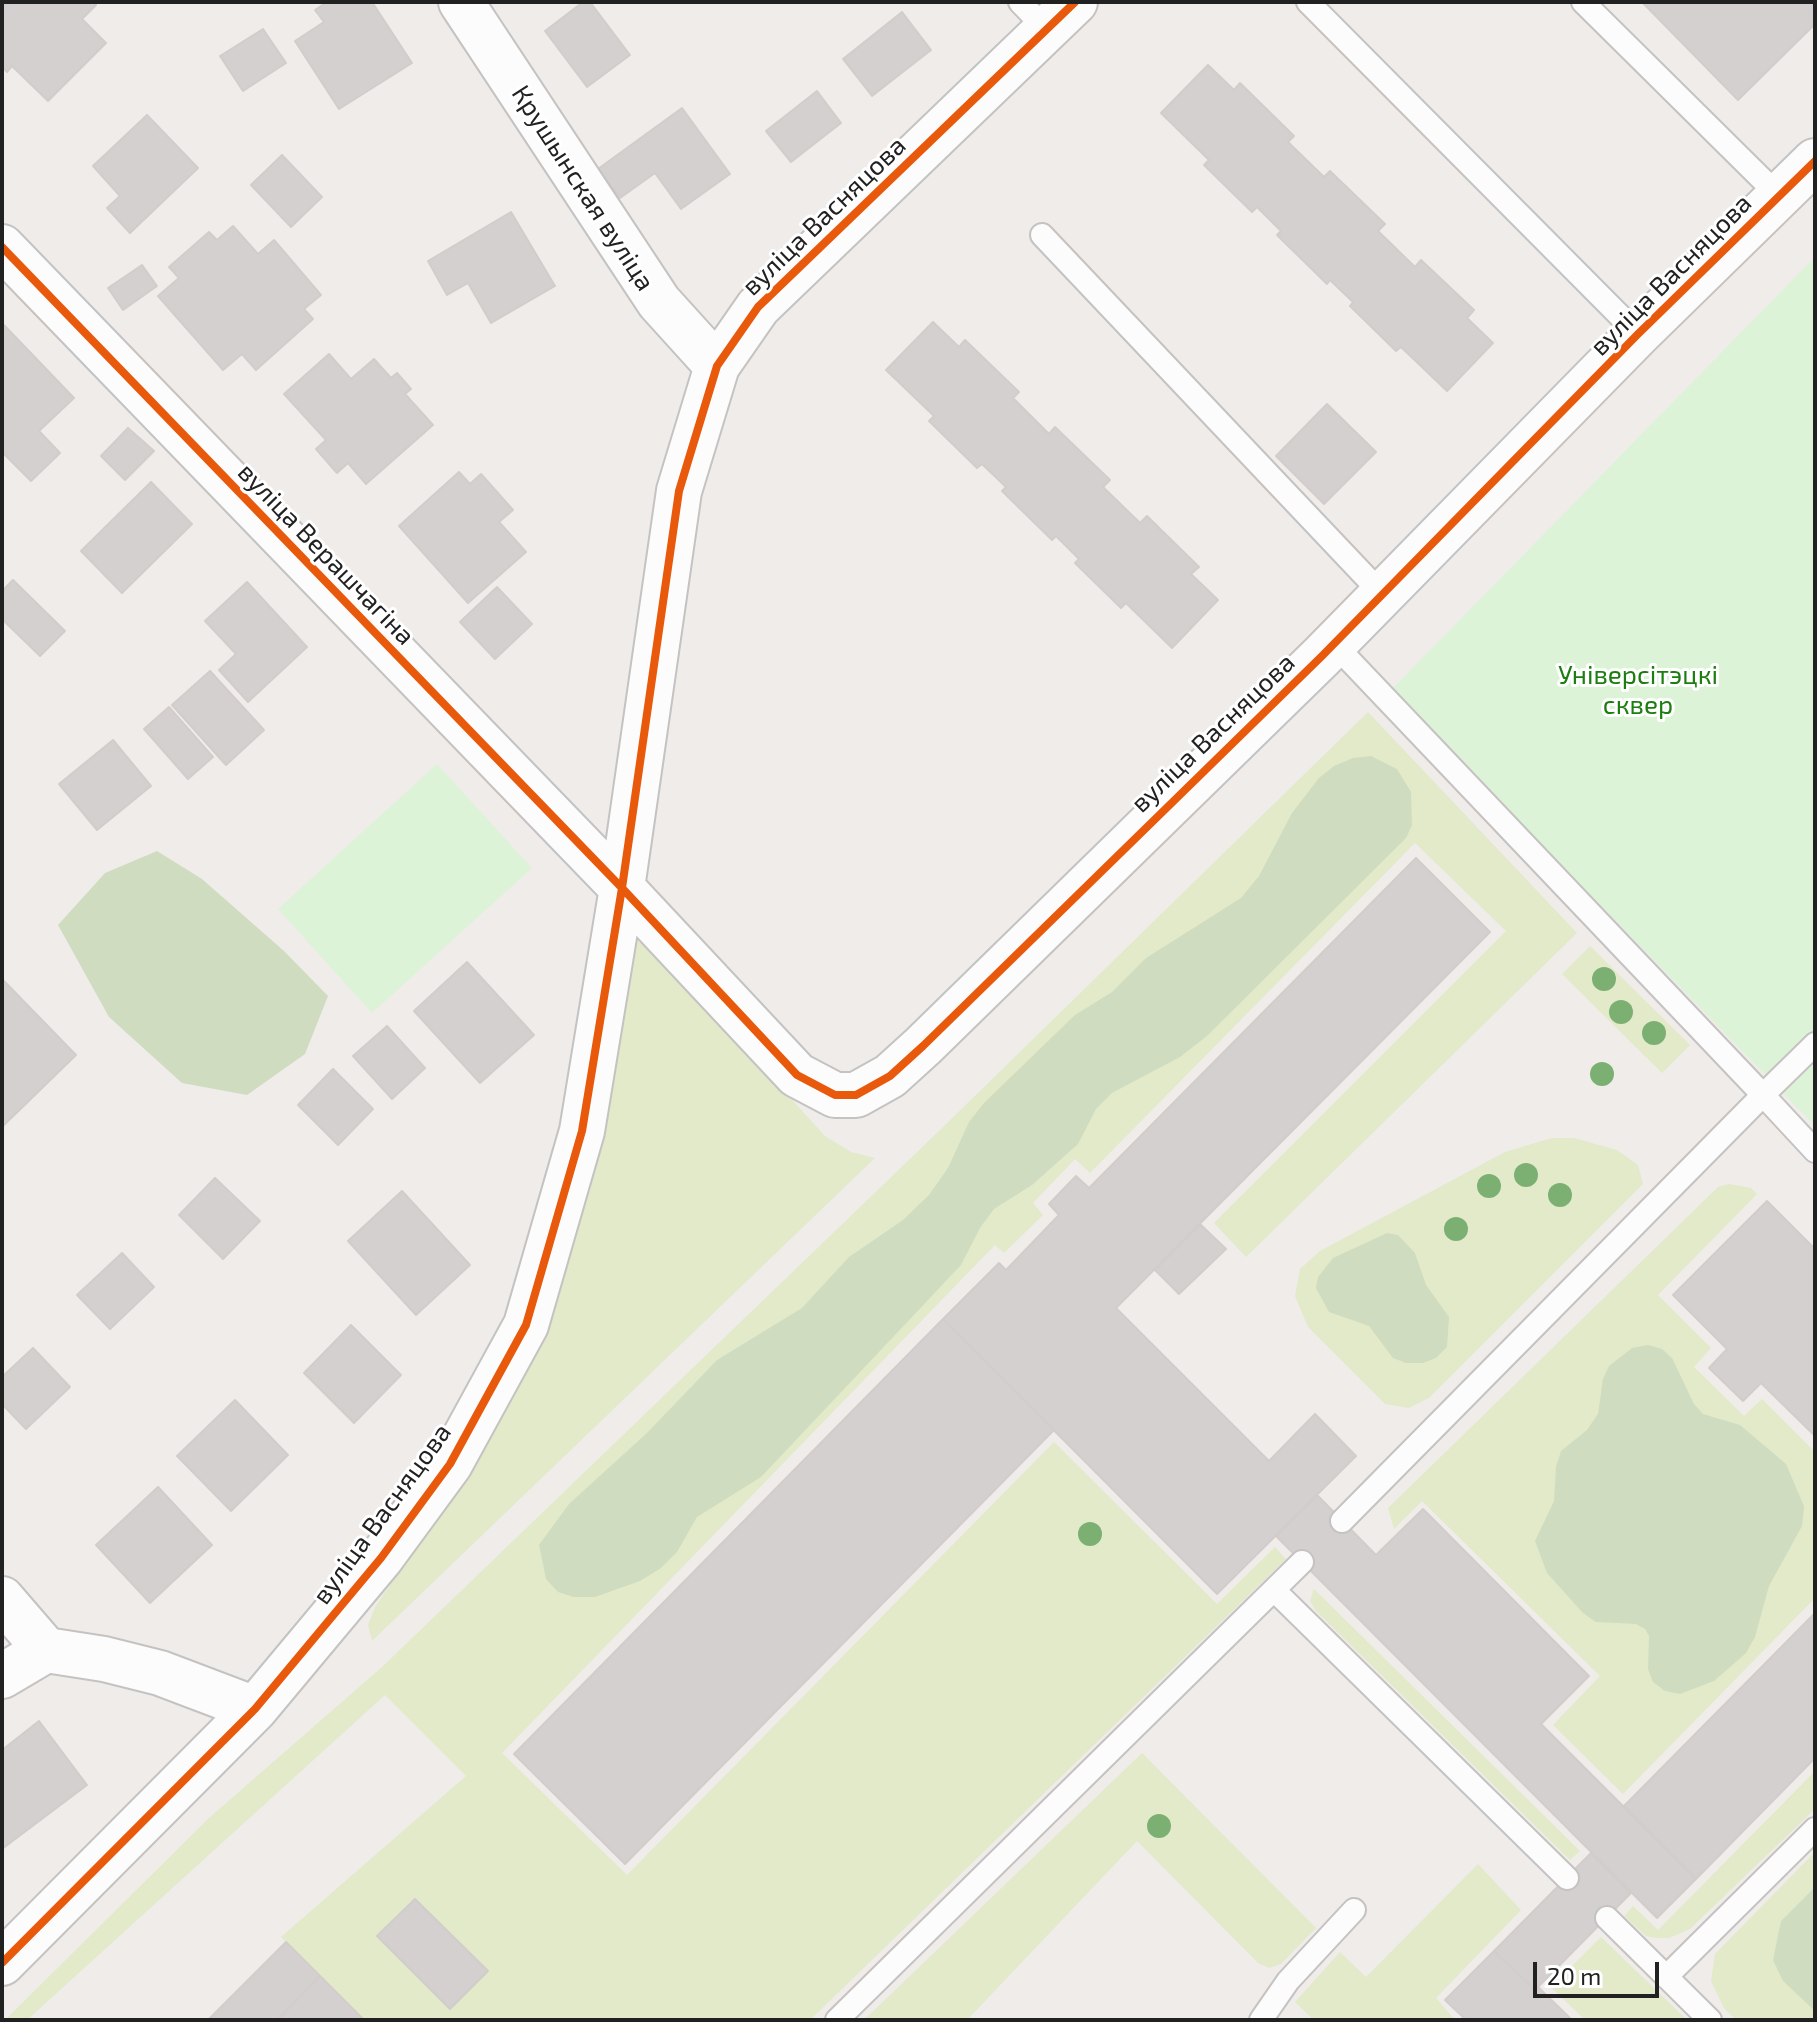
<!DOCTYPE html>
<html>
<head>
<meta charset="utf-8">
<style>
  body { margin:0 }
  #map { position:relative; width:1817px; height:2022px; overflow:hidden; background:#efecea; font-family:"Exo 2",sans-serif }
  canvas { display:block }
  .frame { position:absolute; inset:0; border:4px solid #212121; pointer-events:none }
  .scale { position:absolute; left:1533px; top:1962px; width:126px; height:36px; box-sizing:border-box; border:4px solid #212121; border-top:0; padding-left:10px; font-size:24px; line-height:28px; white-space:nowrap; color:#212121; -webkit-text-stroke:6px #fff; paint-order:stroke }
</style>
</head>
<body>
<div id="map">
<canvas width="1817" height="2022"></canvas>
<div class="frame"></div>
<div class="scale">20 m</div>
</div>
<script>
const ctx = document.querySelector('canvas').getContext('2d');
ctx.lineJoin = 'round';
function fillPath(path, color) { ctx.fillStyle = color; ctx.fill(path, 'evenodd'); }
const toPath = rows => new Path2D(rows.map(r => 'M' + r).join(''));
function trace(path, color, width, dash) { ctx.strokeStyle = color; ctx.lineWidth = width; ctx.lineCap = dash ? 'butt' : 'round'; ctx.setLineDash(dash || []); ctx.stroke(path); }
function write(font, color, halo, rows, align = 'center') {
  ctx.font = font + ' "Exo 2",sans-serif'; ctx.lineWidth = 6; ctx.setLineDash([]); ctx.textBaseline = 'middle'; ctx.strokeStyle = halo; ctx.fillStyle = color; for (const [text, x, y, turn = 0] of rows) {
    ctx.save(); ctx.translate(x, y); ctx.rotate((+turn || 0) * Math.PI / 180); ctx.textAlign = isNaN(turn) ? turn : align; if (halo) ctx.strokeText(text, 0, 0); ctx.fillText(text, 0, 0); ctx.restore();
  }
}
const grass = toPath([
  [1368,712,1577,933,1246,1257,1214,1223,1506,931,1415,843,1090,1173,1075,1159,1033,1203,1043,1215,1004,1253,995,1245,502,1753,627,1875,1054,1442,1217,1604,1275,1547,1286,1559,810,2020,364,2020,281,1937,466,1776,385,1695,27,2020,5,2020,209,1818,382,1667,939,1131],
  [637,941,656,950,825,1136,851,1152,875,1158,372,1641,368,1625,375,1607,452,1494,559,1284,586,1196,627,944],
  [1590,946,1690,1045,1662,1073,1562,974],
  [1552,1138,1574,1138,1617,1150,1638,1165,1643,1184,1429,1398,1409,1408,1385,1404,1308,1327,1295,1296,1300,1269,1320,1251,1505,1152],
  [1729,1184,1751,1188,1757,1194,1658,1295,1711,1348,1694,1367,1744,1416,1762,1399,1815,1452,1815,1598,1623,1794,1553,1725,1600,1676,1422,1501,1394,1529,1388,1508,1718,1187],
  [1314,1589,1580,1851,1570,1860,1316,1611,1310,1601],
  [1142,1753,1316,1928,1281,1964,1269,1968,1258,1963,1137,1841,967,2020,864,2020],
  [1815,1771,1815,1809,1690,1929,1669,1938,1656,1938,1646,1936,1624,1916,1633,1906,1658,1930],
  [1815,1852,1815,2020,1736,2020,1724,2008,1711,1981,1715,1954],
  [1478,1864,1521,1910,1436,1998,1455,2020,1314,2020,1295,2002,1340,1952,1366,1977],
  [1601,1937,1687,2020,1585,2020,1551,1987]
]);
const forest = toPath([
  [1371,756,1397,769,1411,792,1412,825,1406,838,1207,1036,1180,1057,1112,1093,1096,1109,1078,1144,1032,1185,994,1209,980,1228,961,1265,761,1477,697,1517,677,1552,661,1568,640,1581,595,1597,574,1597,558,1592,546,1579,539,1545,569,1504,648,1432,717,1360,802,1308,849,1257,903,1220,929,1195,948,1168,969,1122,984,1103,1075,1015,1112,992,1146,958,1241,898,1259,876,1292,813,1319,778,1334,766,1353,758],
  [157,851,202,879,284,951,328,996,305,1054,247,1095,182,1083,109,1017,58,925,105,873],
  [1387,1233,1398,1235,1415,1253,1426,1285,1449,1317,1447,1347,1436,1358,1423,1363,1406,1363,1393,1358,1369,1326,1329,1312,1316,1288,1318,1277,1333,1258],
  [1648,1345,1662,1349,1672,1358,1694,1404,1703,1414,1740,1425,1786,1464,1804,1506,1802,1526,1769,1586,1755,1637,1746,1653,1714,1681,1680,1694,1665,1691,1653,1682,1648,1669,1649,1636,1645,1629,1636,1624,1596,1622,1583,1613,1547,1573,1535,1541,1554,1501,1556,1467,1561,1451,1587,1430,1598,1414,1603,1379,1609,1366,1632,1348],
  [1815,1887,1815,2011,1783,1981,1773,1960,1781,1921]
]);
const park = toPath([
  [1815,257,1815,1126,1391,690],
  [437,764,532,868,372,1013,278,909]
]);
const building = toPath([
  [2,2,93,2,96,5,82,19,106,43,48,101,12,66,7,72,2,66,2,2],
  [327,2,372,2,412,63,339,109,295,41,324,22,315,10,327,2],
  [583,2,590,2,630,55,587,87,545,31,583,2],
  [1642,2,1815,2,1815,24,1738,100,1642,2],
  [902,12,931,50,872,96,843,59,902,12],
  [263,29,286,63,243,91,220,56,263,29],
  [1208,65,1234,90,1240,83,1294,136,1288,142,1324,177,1330,171,1385,224,1378,231,1415,267,1421,260,1474,310,1467,318,1493,343,1447,391,1401,347,1396,351,1350,306,1353,302,1330,280,1327,284,1277,235,1281,231,1257,207,1252,212,1204,165,1209,160,1161,113,1208,65],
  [817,91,841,123,791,162,766,131,817,91],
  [682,108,730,174,681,209,655,173,620,198,598,169,682,108],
  [147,115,198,168,130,233,107,208,120,196,93,166,147,115],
  [282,155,322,197,291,227,251,185,282,155],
  [511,212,555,286,491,323,468,283,447,295,428,261,511,212],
  [233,226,258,254,274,240,321,295,304,309,313,319,256,370,242,354,223,370,158,296,179,278,169,267,209,232,217,240,233,226],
  [142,265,157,286,123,310,108,288,142,265],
  [933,322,959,347,965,340,1019,392,1013,398,1049,434,1055,427,1110,480,1103,487,1140,523,1147,516,1199,567,1191,574,1218,600,1172,648,1126,603,1121,608,1075,563,1079,559,1056,536,1052,540,1002,491,1006,487,982,464,977,468,929,421,934,416,886,370,933,322],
  [2,323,74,398,39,431,60,453,31,481,2,452,2,323],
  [329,354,351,379,374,359,391,378,397,373,411,389,405,394,433,425,366,484,348,463,337,473,316,449,326,440,284,394,329,354],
  [1327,404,1376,452,1324,504,1276,456,1327,404],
  [128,428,154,451,125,480,101,456,128,428],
  [459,472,470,484,481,474,513,510,499,522,526,552,468,603,399,526,459,472],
  [151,482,192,524,122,593,81,551,151,482],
  [13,580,65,631,40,656,2,619,2,591,13,580],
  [247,582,307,647,248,702,219,670,236,654,205,621,247,582],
  [497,587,532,624,495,659,460,622,497,587],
  [210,671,264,730,226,765,172,705,210,671],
  [169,707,213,757,188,779,144,729,169,707],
  [113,740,151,786,97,830,59,784,113,740],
  [1416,858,1490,932,1116,1308,1269,1461,1315,1414,1356,1456,1217,1594,943,1319,999,1263,1006,1270,1059,1215,1049,1204,1076,1176,1089,1188,1416,858],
  [467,962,534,1035,480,1083,414,1011,467,962],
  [4,981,76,1055,2,1127,2,983,4,981],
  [387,1026,425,1068,392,1099,353,1056,387,1026],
  [333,1069,373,1109,338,1145,298,1105,333,1069],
  [215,1178,260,1221,223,1259,179,1215,215,1178],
  [402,1191,470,1265,416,1315,348,1241,402,1191],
  [1767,1201,1815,1249,1815,1436,1761,1383,1743,1401,1709,1368,1727,1349,1673,1295,1767,1201],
  [1200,1224,1226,1249,1179,1294,1155,1270,1200,1224],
  [122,1253,154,1287,110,1329,77,1295,122,1253],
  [943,1319,1054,1430,625,1864,514,1754,943,1319],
  [351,1325,401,1375,354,1423,304,1373,351,1325],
  [33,1348,70,1387,26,1429,2,1404,2,1377,33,1348],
  [235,1400,288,1455,231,1511,177,1456,235,1400],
  [158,1487,212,1545,150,1603,96,1545,158,1487],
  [1317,1495,1376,1555,1423,1509,1589,1676,1541,1724,1696,1879,1657,1918,1276,1536,1317,1495],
  [1815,1613,1815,1758,1696,1879,1624,1806,1815,1613],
  [39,1721,87,1785,2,1849,2,1750,39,1721],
  [1591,1853,1631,1893,1535,1990,1494,1951,1591,1853],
  [415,1899,488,1971,450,2009,377,1936,415,1899],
  [286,1942,320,1976,277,2020,208,2020,286,1942],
  [1494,1951,1535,1990,1538,1987,1572,2020,1466,2020,1445,2000,1494,1951],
  [320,1976,364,2020,277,2020,320,1976]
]);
const service = toPath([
  [1020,2,1046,29],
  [1308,2,1638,334],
  [1583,2,1779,196],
  [1042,235,1381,593],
  [1334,644,1763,1095,1342,1521],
  [1815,1044,1763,1095,1815,1151],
  [1274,1590,1567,1878],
  [1607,1918,1710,2020],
  [1666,1977,1815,1829],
  [837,2020,1302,1562],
  [1261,2020,1288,1981,1354,1910]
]);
const minor = toPath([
  [461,2,659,302,717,366],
  [2,247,622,888,797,1075,835,1095,856,1095,890,1076,923,1046,1322,656,1638,334,1815,161],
  [2,1599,46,1650],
  [2,1676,46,1650,104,1659,160,1673,255,1709],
  [2,1963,255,1709,381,1558,450,1464,526,1325,582,1131,622,888,679,491,717,366,758,307,1075,2]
]);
const cycleway = toPath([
  [2,247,622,888,797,1075,835,1095,856,1095,890,1076,923,1046,1322,656,1638,334,1815,161],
  [2,1963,255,1709,381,1558,450,1464,526,1325,582,1131,622,888,679,491,717,366,758,307,1075,2]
]);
const trees = [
  [1604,979],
  [1621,1012],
  [1654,1033],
  [1602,1074],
  [1526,1175],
  [1489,1186],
  [1560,1195],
  [1456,1229],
  [1090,1534],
  [1159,1826]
];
const streetNames = [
  ["Крушынская вуліца",583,188,57],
  ["вуліца Васняцова",824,216,-44],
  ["вуліца Васняцова",1671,275,-45],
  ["вуліца Верашчагіна",326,554,46],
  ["вуліца Васняцова",1213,733,-44],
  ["вуліца Васняцова",382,1514,-54]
];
const parkNames = [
  ["Універсітэцкі",1638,675],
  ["сквер",1638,705]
];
fillPath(grass, '#e2eaca');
fillPath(forest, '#d0dcc0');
fillPath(park, '#ddf3d7');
fillPath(building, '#d4d0cf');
trace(building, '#d2cdcb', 2);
trace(service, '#c5c3c2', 26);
trace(minor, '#c5c3c2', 48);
trace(service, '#fdfcfc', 22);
trace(minor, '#fdfcfc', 44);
trace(cycleway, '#e8590c', 8);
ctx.fillStyle = '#7cb072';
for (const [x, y] of trees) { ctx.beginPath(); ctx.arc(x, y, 12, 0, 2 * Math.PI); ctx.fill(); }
write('26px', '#212121', '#fff', streetNames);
write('26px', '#1d7e10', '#fff', parkNames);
</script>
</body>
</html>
